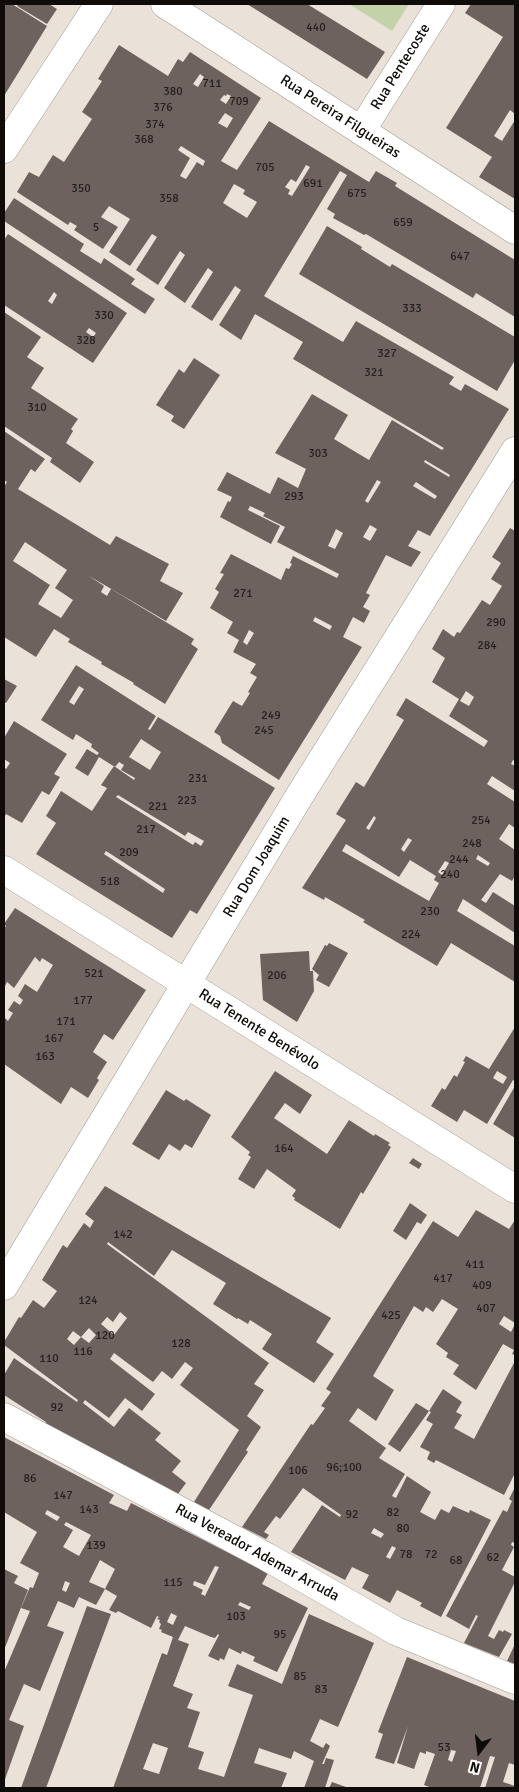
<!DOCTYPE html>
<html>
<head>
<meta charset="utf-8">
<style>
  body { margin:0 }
  #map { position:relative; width:519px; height:1792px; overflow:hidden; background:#eae2d8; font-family:Signika,sans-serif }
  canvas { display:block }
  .frame { position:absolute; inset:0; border:5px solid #0e0b08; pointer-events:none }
  .north { position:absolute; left:454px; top:1727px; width:50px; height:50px; -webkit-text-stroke:4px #fff; paint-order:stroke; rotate:195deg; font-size:14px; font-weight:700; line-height:20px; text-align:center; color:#0e0b08 }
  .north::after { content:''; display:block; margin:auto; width:18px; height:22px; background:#0e0b08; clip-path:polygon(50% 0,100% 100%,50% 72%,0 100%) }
</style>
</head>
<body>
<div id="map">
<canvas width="519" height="1792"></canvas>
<div class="frame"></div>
<div class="north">N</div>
</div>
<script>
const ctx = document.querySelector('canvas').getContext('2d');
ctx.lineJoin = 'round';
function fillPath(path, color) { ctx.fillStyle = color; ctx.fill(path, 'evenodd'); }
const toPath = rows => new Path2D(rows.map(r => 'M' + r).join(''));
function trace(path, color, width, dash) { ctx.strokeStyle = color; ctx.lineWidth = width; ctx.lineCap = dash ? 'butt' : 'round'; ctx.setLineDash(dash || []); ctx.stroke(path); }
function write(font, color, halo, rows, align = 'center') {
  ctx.font = font + ' Signika,sans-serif'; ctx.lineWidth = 4.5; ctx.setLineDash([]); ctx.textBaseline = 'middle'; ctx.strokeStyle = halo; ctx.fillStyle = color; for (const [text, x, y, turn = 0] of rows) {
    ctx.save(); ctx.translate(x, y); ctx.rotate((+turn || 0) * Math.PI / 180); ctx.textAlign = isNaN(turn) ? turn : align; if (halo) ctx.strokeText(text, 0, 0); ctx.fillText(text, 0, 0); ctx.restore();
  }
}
const green = toPath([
  [349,4,409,4,392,31]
]);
const building = toPath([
  [5,4,12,4,47,26,4,96],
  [19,4,49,4,57,9,47,24,17,6],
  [247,4,307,4,385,52,367,79],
  [471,4,515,4,515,114,510,110,494,136,502,141,515,120,515,199,479,177,492,157,446,128,503,37,465,13],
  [119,45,168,76,178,59,183,62,190,52,261,98,221,161,237,170,269,121,369,182,376,171,397,183,395,186,515,260,515,317,476,293,473,298,366,234,364,235,333,218,335,214,327,209,347,175,340,171,264,296,343,342,356,321,454,377,449,384,461,391,465,384,509,409,430,536,418,530,408,546,421,552,411,567,386,555,366,593,370,595,363,607,370,611,364,623,353,617,343,637,362,647,279,780,222,743,220,736,214,732,233,701,242,706,250,693,248,692,257,677,250,673,256,664,233,652,239,640,227,633,233,622,210,608,219,592,215,589,224,574,220,573,231,554,281,580,286,568,289,569,292,564,290,563,293,556,337,578,339,574,277,542,285,527,263,516,265,513,250,506,248,510,280,526,271,544,220,517,228,501,230,502,232,497,217,490,227,472,270,494,278,477,298,488,306,469,275,453,312,394,348,415,334,439,369,460,392,420,442,450,444,448,293,359,303,342,255,314,241,340,219,325,241,290,235,286,212,321,191,307,213,272,208,268,185,303,164,288,185,255,180,251,158,285,136,270,157,237,152,234,130,266,109,252,130,219,109,206,101,217,118,227,103,249,74,230,77,226,70,222,68,225,17,192,29,172,39,177,53,155,64,162,92,119,82,112,102,81,98,79],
  [200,74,204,77,198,87,193,84],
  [227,94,231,96,226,104,220,100,224,95,226,96],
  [225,113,233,118,227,128,218,123],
  [181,146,205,161,203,166,197,162,186,179,180,176,190,158,178,150],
  [306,165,310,167,292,196,288,194,290,190,285,187,291,179,296,182],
  [234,184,245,190,243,194,257,202,247,218,223,203],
  [425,460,450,475,449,477,424,462],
  [377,480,381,482,368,503,365,501],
  [416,482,437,496,435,499,413,486],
  [370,525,377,529,370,541,363,537],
  [336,529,343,533,335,549,328,546],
  [315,617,332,626,330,630,313,621],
  [249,630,254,633,247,645,243,642],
  [14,198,84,244,80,251,101,264,104,258,135,279,131,284,155,299,145,314,4,221,4,213],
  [327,226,362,247,361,249,390,267,392,264,515,337,515,360,497,391,299,274],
  [8,234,127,313,93,363,4,305,4,240],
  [54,292,57,295,52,304,48,301],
  [89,328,96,333,93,337,86,332],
  [4,312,41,337,27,357,44,368,31,388,78,419,71,429,73,431,66,443,94,462,80,483,50,462,52,458,4,426],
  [194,358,220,375,184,429,171,421,174,416,156,405,179,369,184,373],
  [4,431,45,459,35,472,31,469,18,489,110,545,116,536,169,564,160,581,183,593,166,621,89,576,104,586,101,592,107,596,111,589,194,639,191,644,198,649,165,704,133,684,134,683,101,664,102,662,68,642,70,639,54,629,36,657,4,637,4,487,7,482,4,480],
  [25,542,67,570,55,588,73,600,61,618,38,604,50,585,13,561],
  [510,528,515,531,515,761,513,760,511,764,515,766,515,791,492,776,487,784,515,802,515,828,509,824,499,839,515,850,515,876,512,881,500,874,481,900,486,903,493,892,515,906,515,933,463,899,457,911,515,946,515,982,451,943,437,966,363,922,365,920,325,897,324,900,302,888,346,820,336,814,356,782,364,787,404,720,396,715,406,698,484,747,488,741,449,716,459,699,432,682,445,658,432,649,443,629,454,637,457,632,460,633,482,600,490,605,502,586,491,579,501,563,492,557],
  [466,691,474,697,469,706,460,701],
  [374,816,376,818,369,830,366,828],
  [408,838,412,840,404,852,401,849],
  [346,844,399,877,410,860,436,876,434,880,439,883,429,901,342,851],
  [478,855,490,863,488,866,476,859],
  [445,861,449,863,442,875,438,872],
  [76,665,156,716,148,729,150,730,158,717,275,788,197,914,190,910,172,938,36,854,56,823,46,816,61,791,92,811,107,788,101,785,114,766,134,780,135,778,121,770,124,765,119,762,115,767,99,757,88,776,75,768,87,749,97,755,99,753,91,747,92,744,76,734,73,740,41,720],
  [79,686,84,689,74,705,69,702],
  [141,739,161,752,150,770,129,757],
  [118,795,185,836,188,832,204,841,201,846,195,842,193,845,116,797],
  [106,851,165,889,163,893,104,854],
  [4,679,17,686,6,703,4,702],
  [14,721,67,754,54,774,60,777,49,795,42,791,22,823,6,814,4,818,4,767,6,769,10,763,4,759,4,738],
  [15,908,146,990,113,1040,104,1034,93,1052,107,1062,97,1078,99,1080,88,1098,71,1087,61,1104,4,1064,4,1017,8,1021,13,1013,8,1010,14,1001,20,1005,23,1000,18,996,25,984,37,992,53,965,42,958,40,962,35,957,14,988,7,982,4,988,4,929,6,926,4,924],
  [329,943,348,953,329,987,316,980,319,975,312,969,325,945,327,946],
  [309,951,310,971,313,971,314,991,297,1022,263,1000,260,954],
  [515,1027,515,1081,513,1080,487,1124,464,1110,457,1122,431,1106,442,1088,445,1090,454,1075,457,1077,465,1062,463,1061,466,1056,489,1069],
  [497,1071,507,1077,503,1084,493,1078],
  [275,1071,312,1095,300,1114,285,1103,274,1118,327,1154,349,1120,374,1136,375,1134,390,1143,388,1145,391,1147,363,1194,361,1192,340,1229,294,1200,295,1198,292,1196,296,1190,267,1169,254,1189,238,1179,251,1157,248,1155,250,1152,231,1137],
  [515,1086,515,1138,493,1124],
  [166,1090,184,1101,186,1099,211,1115,192,1148,185,1144,180,1151,169,1144,159,1160,132,1144],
  [413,1158,422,1164,419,1169,409,1163],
  [105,1186,331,1318,316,1342,334,1354,314,1383,262,1349,272,1334,250,1320,248,1324,238,1318,237,1319,213,1304,226,1283,172,1250,154,1276,108,1242,107,1244,269,1363,254,1384,264,1390,247,1416,261,1427,246,1450,248,1452,209,1510,194,1502,239,1430,180,1385,193,1368,185,1362,172,1379,162,1371,153,1382,114,1353,110,1359,155,1394,142,1411,125,1398,109,1418,85,1400,83,1403,114,1427,129,1408,161,1433,155,1440,181,1461,172,1472,186,1483,178,1494,45,1424,46,1422,4,1395,4,1375,14,1358,77,1402,78,1400,4,1345,4,1342,19,1317,21,1318,33,1300,44,1308,57,1291,42,1280,63,1245,67,1248,84,1223,90,1228,94,1221,85,1214],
  [120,1312,127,1318,114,1335,101,1324,107,1317,113,1322],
  [89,1328,96,1335,89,1343,81,1337,74,1345,67,1339,73,1331,81,1337],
  [410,1203,427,1215,421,1224,417,1222,406,1240,393,1231],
  [476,1210,509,1229,515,1220,515,1323,504,1316,499,1324,511,1332,515,1324,515,1355,512,1354,514,1350,503,1344,476,1390,453,1374,459,1365,446,1357,448,1353,436,1344,458,1309,442,1299,433,1312,426,1307,423,1312,414,1306,373,1376,394,1390,376,1421,358,1408,349,1421,386,1448,379,1458,405,1474,392,1496,396,1498,407,1476,431,1492,420,1512,435,1520,441,1509,449,1513,453,1506,469,1513,470,1510,491,1520,441,1617,420,1606,422,1603,397,1590,390,1603,362,1588,369,1575,352,1567,345,1580,291,1552,322,1505,340,1517,341,1515,303,1488,280,1519,276,1516,264,1532,269,1535,266,1539,242,1527,311,1424,313,1425,325,1408,321,1406,331,1392,326,1389,433,1221,458,1237],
  [374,1528,384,1534,381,1538,371,1533],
  [392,1546,396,1548,390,1559,386,1557],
  [515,1361,515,1473,504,1495,436,1460,434,1463,427,1459,430,1452,420,1447,433,1424,426,1420,431,1412,429,1411,400,1452,388,1444,416,1403,429,1411,443,1389,462,1402,456,1412,462,1415,454,1428,474,1439],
  [4,1437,114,1495,109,1503,127,1511,131,1503,268,1573,262,1584,308,1608,277,1672,253,1661,255,1657,242,1651,241,1654,229,1648,224,1660,220,1658,219,1661,208,1656,219,1635,218,1634,215,1638,211,1637,185,1626,178,1640,189,1644,173,1686,193,1694,187,1708,200,1712,188,1747,204,1752,198,1769,224,1777,253,1695,228,1686,237,1664,282,1684,309,1614,374,1643,338,1727,320,1719,310,1741,323,1748,326,1743,330,1746,322,1764,324,1764,326,1758,334,1760,325,1788,304,1788,314,1761,294,1751,291,1759,259,1748,254,1763,287,1773,281,1788,113,1788,162,1653,167,1655,173,1637,161,1632,162,1630,159,1629,161,1624,159,1622,160,1620,157,1619,159,1617,157,1616,151,1628,118,1611,116,1613,109,1610,117,1596,105,1589,115,1569,100,1560,89,1582,105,1589,96,1605,79,1597,74,1608,58,1601,47,1626,64,1632,40,1691,24,1684,9,1720,24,1726,4,1782,4,1672,30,1611,21,1608,30,1587,33,1588,39,1573,20,1563,37,1532,4,1512],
  [47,1510,60,1517,57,1521,45,1514],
  [66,1522,91,1535,79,1556,63,1547,73,1530,64,1525],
  [215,1566,219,1567,205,1596,201,1594,203,1590,193,1585,194,1581,205,1585],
  [65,1581,70,1583,66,1592,62,1590],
  [240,1602,251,1607,249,1610,238,1605],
  [171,1613,177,1616,173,1625,167,1622],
  [153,1743,168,1748,159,1774,143,1769],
  [515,1487,515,1543,512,1542,511,1545,514,1547,502,1570,515,1577,515,1582,488,1636,494,1639,499,1630,503,1632,504,1630,512,1634,499,1657,464,1643,478,1616,476,1615,469,1629,446,1616,503,1510,507,1512,512,1501,509,1499],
  [4,1569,18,1576,14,1583,28,1590,4,1650],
  [87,1606,111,1614,46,1788,21,1788],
  [515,1644,515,1664,507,1661],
  [407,1657,515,1701,515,1745,514,1749,515,1750,515,1765,509,1763,503,1782,515,1786,515,1788,485,1788,495,1757,490,1756,480,1788,432,1788,424,1785,435,1754,426,1751,426,1754,420,1752,414,1769,397,1763,408,1726,394,1764,375,1758,383,1734,378,1732],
  [451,1750,456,1751,452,1762,448,1760],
  [332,1782,346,1787,345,1788,329,1788]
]);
const minor = toPath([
  [165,4,515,230],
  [361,131,441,4],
  [4,149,99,4],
  [4,870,515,1189],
  [4,1286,300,795,515,451],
  [4,1417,267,1557,396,1631,515,1680]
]);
const numberNames = [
  ["440",316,28],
  ["711",212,84],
  ["380",173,92],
  ["709",239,102],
  ["376",163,108],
  ["374",155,125],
  ["368",144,140],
  ["705",265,168],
  ["691",313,184],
  ["350",81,189],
  ["675",357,194],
  ["358",169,199],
  ["659",403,223],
  ["5",96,228],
  ["647",460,257],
  ["333",412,309],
  ["330",104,316],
  ["328",86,341],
  ["327",387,354],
  ["321",374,373],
  ["310",37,408],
  ["303",318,454],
  ["293",294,497],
  ["271",243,594],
  ["290",496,623],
  ["284",487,646],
  ["249",271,716],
  ["245",264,731],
  ["231",198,779],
  ["223",187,801],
  ["221",158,807],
  ["254",481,821],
  ["217",146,830],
  ["248",472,844],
  ["209",129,853],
  ["244",459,860],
  ["240",450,875],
  ["518",110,882],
  ["230",430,912],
  ["224",411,935],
  ["521",94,974],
  ["206",277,976],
  ["177",83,1001],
  ["171",66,1022],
  ["167",54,1039],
  ["163",45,1057],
  ["164",284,1149],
  ["142",123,1235],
  ["411",475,1265],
  ["417",443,1279],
  ["409",482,1286],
  ["124",88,1301],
  ["407",486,1309],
  ["425",391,1316],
  ["120",105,1336],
  ["128",181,1344],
  ["116",83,1352],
  ["110",49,1359],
  ["92",57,1408],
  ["96;100",344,1468],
  ["106",298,1471],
  ["86",30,1479],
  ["147",63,1496],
  ["143",89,1510],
  ["82",393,1513],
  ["92",352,1515],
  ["80",403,1529],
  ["139",96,1546],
  ["78",406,1555],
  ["72",431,1555],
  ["62",493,1558],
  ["68",456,1561],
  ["115",173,1583],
  ["103",236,1617],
  ["95",280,1635],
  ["85",300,1677],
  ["83",321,1690],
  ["53",444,1748]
];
const streetNames = [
  ["Rua Pentecoste",401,67,-58],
  ["Rua Pereira Filgueiras",340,117,33],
  ["Rua Dom Joaquim",257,867,-59],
  ["Rua Tenente Benévolo",259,1030,32],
  ["Rua Vereador Ademar Arruda",257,1553,29]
];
fillPath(green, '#c4d2a9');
fillPath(building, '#6d625e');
trace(minor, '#a19990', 29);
trace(minor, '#fff', 28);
write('12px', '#26211e', null, numberNames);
write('15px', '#0e0b08', '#fff', streetNames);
</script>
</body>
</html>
